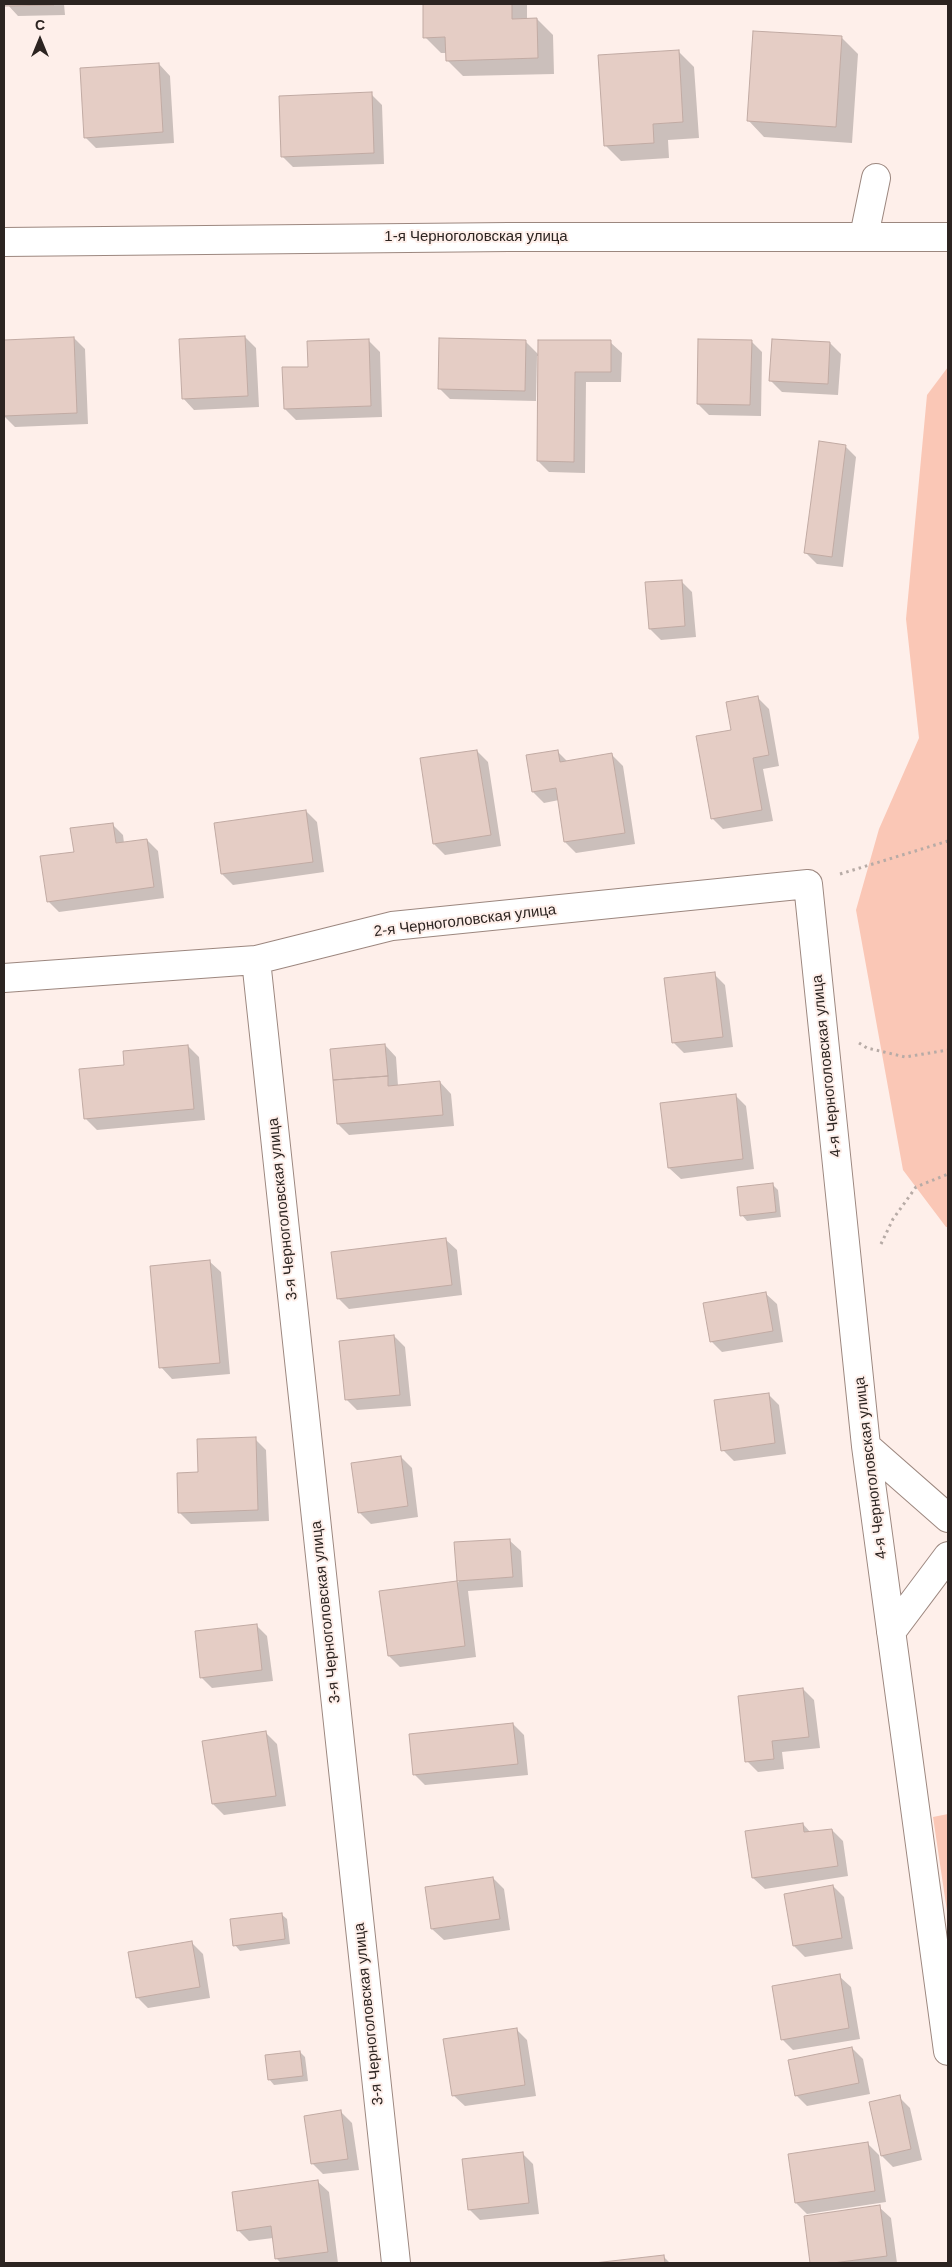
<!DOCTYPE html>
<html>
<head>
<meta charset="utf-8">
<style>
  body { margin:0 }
  #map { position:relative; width:952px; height:2267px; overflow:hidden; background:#feefea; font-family:Helvetica,sans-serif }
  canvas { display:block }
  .frame { position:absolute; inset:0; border:5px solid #2c2421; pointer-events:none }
  .north { position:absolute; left:15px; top:15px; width:50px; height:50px; -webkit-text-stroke:4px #feefea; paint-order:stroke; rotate:0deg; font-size:14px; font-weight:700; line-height:20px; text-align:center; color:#2c2421 }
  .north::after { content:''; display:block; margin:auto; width:18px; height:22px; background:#2c2421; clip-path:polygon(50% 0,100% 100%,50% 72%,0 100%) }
</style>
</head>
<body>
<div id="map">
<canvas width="952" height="2267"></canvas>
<div class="frame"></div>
<div class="north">С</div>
</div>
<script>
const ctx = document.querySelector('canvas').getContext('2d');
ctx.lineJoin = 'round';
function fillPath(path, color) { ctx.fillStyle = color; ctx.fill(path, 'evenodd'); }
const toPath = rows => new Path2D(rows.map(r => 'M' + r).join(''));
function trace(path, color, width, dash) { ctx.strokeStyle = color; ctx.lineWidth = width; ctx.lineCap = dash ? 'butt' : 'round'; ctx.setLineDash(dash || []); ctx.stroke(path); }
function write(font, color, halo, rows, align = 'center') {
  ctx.font = font + ' Helvetica,sans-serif'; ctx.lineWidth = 4; ctx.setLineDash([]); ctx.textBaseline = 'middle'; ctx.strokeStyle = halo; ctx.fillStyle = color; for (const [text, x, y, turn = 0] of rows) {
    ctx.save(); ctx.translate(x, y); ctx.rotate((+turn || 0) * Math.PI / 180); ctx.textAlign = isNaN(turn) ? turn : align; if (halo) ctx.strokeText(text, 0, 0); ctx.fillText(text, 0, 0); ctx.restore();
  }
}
const green = toPath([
  [948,367,948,1227,946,1227,903,1170,856,910,879,829,919,738,906,619,927,395],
  [948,1814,948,1918,933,1817]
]);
const shadow = toPath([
  [7,4,64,4,65,15,18,16],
  [424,4,527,4,527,19,537,19,553,35,554,74,463,76,447,60,447,53,441,53,425,37],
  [842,38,858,54,852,143,764,137,748,120],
  [678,51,694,67,699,138,668,140,669,158,621,161,605,145],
  [159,64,170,76,174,143,96,148,85,137],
  [371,94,382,105,384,164,293,167,282,156],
  [245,337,256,348,259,407,194,410,183,398],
  [74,338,85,349,88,424,15,427,4,416,4,341],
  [368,340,380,352,382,417,296,420,285,409],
  [751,341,762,352,761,416,709,415,698,404],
  [526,342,539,355,610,342,622,353,621,382,586,382,585,473,549,472,538,461,539,356,537,356,536,401,450,399,439,388],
  [830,343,841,354,838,395,782,392,771,381],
  [845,446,856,457,843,567,817,564,806,553],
  [681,581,692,592,696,637,661,640,650,629],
  [758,698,769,709,779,766,763,769,773,821,723,829,712,818,733,731],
  [477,751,488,762,501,846,445,855,434,844],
  [558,752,568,762,612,755,623,766,635,844,576,853,565,842,559,800,544,803,533,792],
  [306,811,317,822,324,872,233,885,222,874],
  [112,824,123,835,124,843,147,840,158,851,164,898,59,912,48,901,75,853],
  [714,974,725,985,733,1047,684,1053,673,1042],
  [385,1045,396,1057,398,1086,440,1082,451,1094,454,1126,349,1135,338,1124],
  [188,1046,199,1057,205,1120,97,1130,86,1119,125,1066],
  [735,1095,746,1106,754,1169,681,1179,669,1168],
  [772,1184,778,1190,781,1217,747,1221,742,1215],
  [445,1239,457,1250,462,1295,349,1309,338,1298],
  [209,1261,221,1272,230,1374,172,1379,161,1367],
  [765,1293,777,1304,783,1342,722,1352,711,1341],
  [394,1336,405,1347,411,1406,357,1410,346,1399],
  [768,1394,779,1405,786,1454,734,1461,723,1450],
  [255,1439,266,1450,269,1521,191,1524,180,1513,199,1474],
  [401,1457,412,1468,418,1517,371,1524,359,1512],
  [509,1540,521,1551,523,1587,468,1591,476,1657,400,1667,389,1656,381,1592,459,1582,456,1544],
  [256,1625,267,1636,273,1681,212,1688,201,1677],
  [803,1689,814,1700,820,1748,782,1752,784,1769,758,1772,747,1761],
  [513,1724,524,1735,528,1775,425,1785,414,1774],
  [266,1733,277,1744,286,1806,224,1815,213,1804,204,1742],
  [803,1824,811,1833,832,1830,843,1841,848,1876,765,1889,753,1878],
  [493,1878,504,1889,510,1930,444,1940,432,1929],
  [833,1886,844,1897,853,1949,805,1957,794,1946],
  [281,1914,287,1919,290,1944,240,1951,235,1945],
  [192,1943,203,1954,210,1998,148,2008,137,1997],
  [839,1976,851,1987,860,2039,793,2050,782,2039],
  [516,2029,527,2040,536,2096,465,2106,453,2095],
  [852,2048,863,2059,870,2094,807,2106,796,2095],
  [300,2052,305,2057,308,2081,274,2085,269,2079],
  [899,2097,910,2108,922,2160,893,2167,882,2156],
  [341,2112,352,2123,359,2170,323,2174,312,2163],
  [868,2144,879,2155,886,2202,807,2214,796,2203],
  [522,2153,533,2164,539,2214,480,2220,469,2209],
  [317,2181,329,2192,338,2263,281,2263,276,2258,273,2238,249,2241,238,2230],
  [879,2207,891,2218,897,2263,812,2263,805,2217],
  [663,2256,670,2263,605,2263]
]);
const building = toPath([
  [5,4,54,4,54,5,5,6,5,4],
  [423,4,512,4,512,19,537,18,538,58,446,61,445,37,423,38,423,4],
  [753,31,842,36,836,127,747,121,753,31],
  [679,50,683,122,653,124,654,143,604,146,598,55,679,50],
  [159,63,163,132,84,138,80,68,159,63],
  [372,92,374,153,281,157,279,96,372,92],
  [245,336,248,396,182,399,179,339,245,336],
  [74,337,77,413,4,416,4,340,74,337],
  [439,338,526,340,525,391,438,389,439,338],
  [369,339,371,406,284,409,282,367,308,367,307,341,369,339],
  [698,339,752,340,750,405,697,404,698,339],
  [772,339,830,342,828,384,769,381,772,339],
  [538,340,611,340,611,372,575,372,574,462,537,461,538,340],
  [819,441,846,445,832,557,804,553,819,441],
  [682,580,685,626,649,629,645,582,682,580],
  [758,696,769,755,753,758,762,810,711,819,696,736,731,730,726,702,758,696],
  [477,750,491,835,433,844,420,758,477,750],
  [558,750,560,762,612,753,625,833,564,842,556,788,532,792,526,755,558,750],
  [306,810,313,862,221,874,214,823,306,810],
  [113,823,116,843,147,839,154,887,47,902,40,856,74,852,70,828,113,823],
  [715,972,723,1037,672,1043,664,978,715,972],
  [385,1044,388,1076,333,1080,330,1049,385,1044],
  [188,1045,194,1109,84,1119,79,1069,124,1065,123,1051,188,1045],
  [388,1076,388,1086,440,1081,443,1115,337,1124,333,1080,388,1076],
  [736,1094,743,1159,668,1168,660,1103,736,1094],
  [773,1183,776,1212,740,1216,737,1187,773,1183],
  [446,1238,452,1285,337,1299,331,1252,446,1238],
  [210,1260,220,1363,159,1368,150,1266,210,1260],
  [766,1292,773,1331,710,1342,703,1303,766,1292],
  [394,1335,400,1395,345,1400,339,1341,394,1335],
  [769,1393,775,1443,721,1451,714,1400,769,1393],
  [256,1437,258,1510,178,1513,177,1473,198,1472,197,1439,256,1437],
  [401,1456,408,1506,358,1513,351,1463,401,1456],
  [510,1539,513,1577,457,1581,454,1542,510,1539],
  [457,1581,465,1646,388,1656,379,1591,457,1581],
  [257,1624,262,1670,200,1678,195,1631,257,1624],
  [803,1688,809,1737,772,1741,774,1759,745,1762,738,1696,803,1688],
  [513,1723,518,1764,413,1775,409,1734,513,1723],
  [266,1731,276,1796,212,1804,202,1741,266,1731],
  [803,1823,804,1832,832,1829,838,1866,752,1878,745,1831,803,1823],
  [493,1877,500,1919,431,1929,425,1887,493,1877],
  [833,1885,842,1938,793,1946,784,1894,833,1885],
  [282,1913,285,1939,233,1946,230,1919,282,1913],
  [192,1941,200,1987,136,1998,128,1952,192,1941],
  [840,1974,849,2028,781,2040,772,1986,840,1974],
  [517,2028,525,2085,452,2096,443,2039,517,2028],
  [852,2047,859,2083,795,2096,788,2060,852,2047],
  [300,2051,303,2076,268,2080,265,2055,300,2051],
  [900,2095,911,2149,881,2156,869,2102,900,2095],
  [341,2110,348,2159,311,2164,304,2116,341,2110],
  [868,2142,875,2191,795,2203,788,2154,868,2142],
  [523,2152,529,2203,468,2210,462,2159,523,2152],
  [318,2180,328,2252,275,2259,271,2226,237,2231,232,2192,318,2180],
  [880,2205,887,2256,833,2263,810,2263,804,2216,880,2205],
  [664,2255,665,2263,594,2263,664,2255]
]);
const path = toPath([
  [840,874,948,841],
  [859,1043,867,1048,905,1057,948,1050],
  [881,1244,893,1219,916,1187,948,1174]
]);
const minor = toPath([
  [864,236,876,178],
  [4,242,509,237,948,237],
  [256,960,396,2263],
  [4,978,256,960,392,926,808,884,866,1446,948,2051],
  [866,1446,948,1518],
  [891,1632,948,1556]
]);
const streetNames = [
  ["1-я Черноголовская улица",476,237],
  ["2-я Черноголовская улица",465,921,-7],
  ["4-я Черноголовская улица",827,1066,-96],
  ["3-я Черноголовская улица",283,1209,-96],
  ["4-я Черноголовская улица",871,1468,-97],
  ["3-я Черноголовская улица",326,1612,-96],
  ["3-я Черноголовская улица",369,2014,-96]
];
fillPath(green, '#fac7b6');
fillPath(shadow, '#0003');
fillPath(building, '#e5cdc5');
trace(building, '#c1aaa3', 1);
trace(minor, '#9c877f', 30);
trace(path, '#b7aba6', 3, [2.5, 4]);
trace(minor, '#fff', 28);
write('15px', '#2c2421', '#feefea', streetNames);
</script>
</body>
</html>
